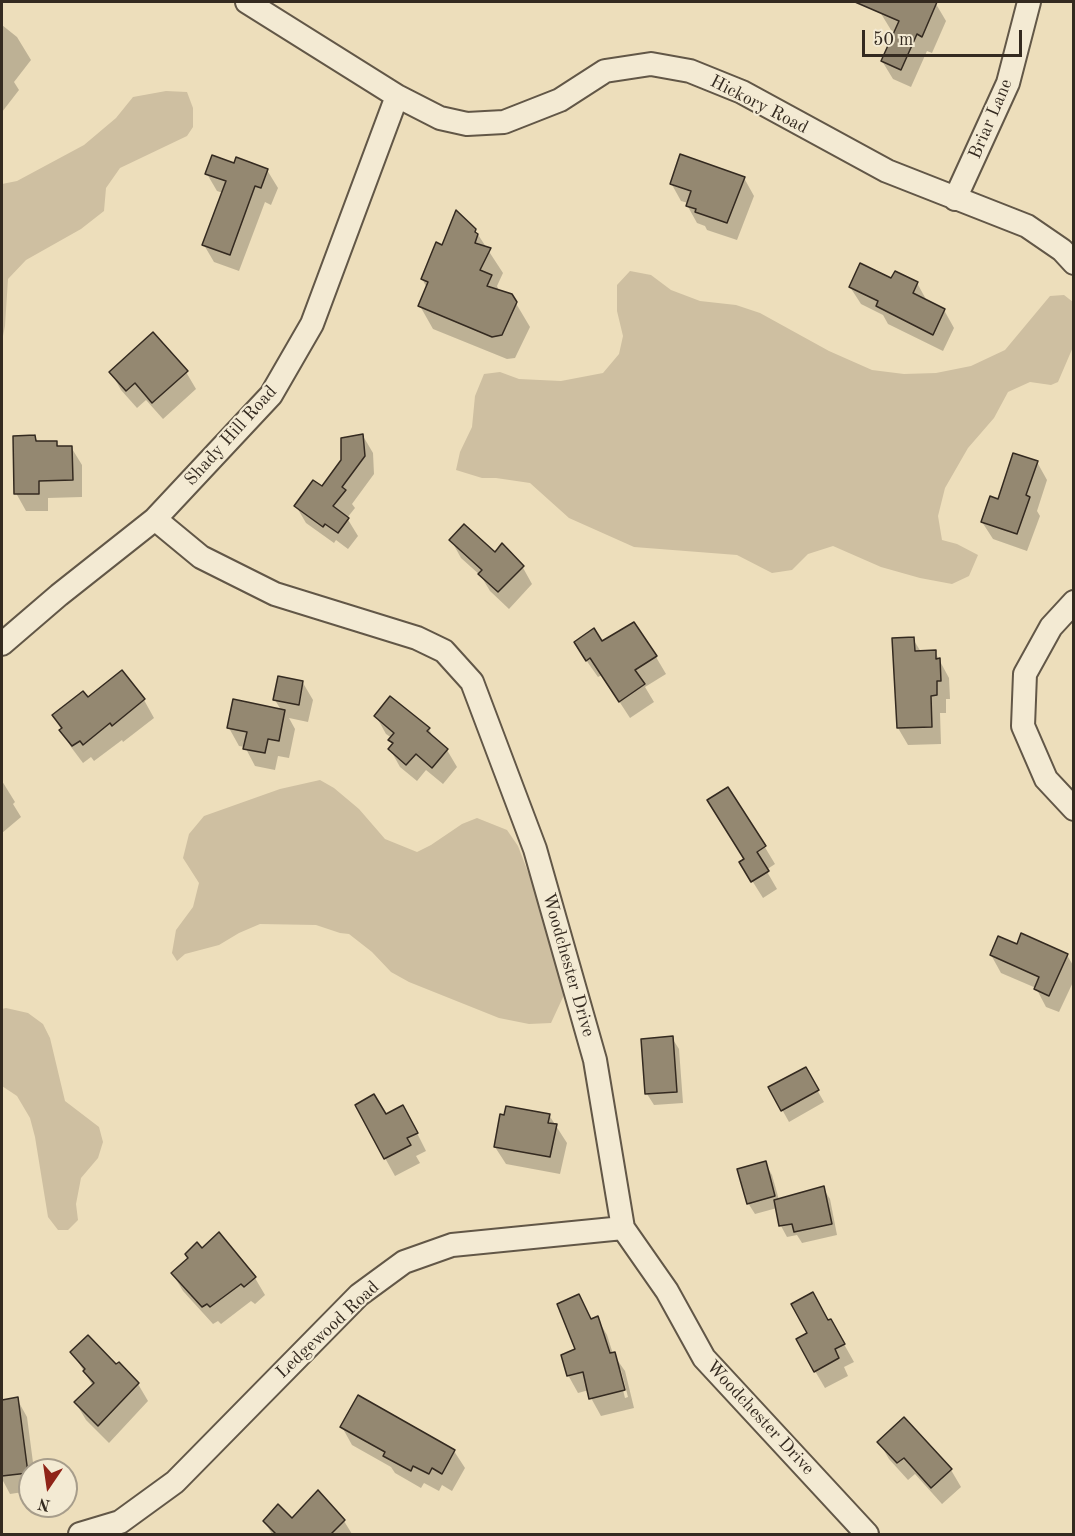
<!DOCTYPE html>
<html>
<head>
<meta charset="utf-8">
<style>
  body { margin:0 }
  #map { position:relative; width:1075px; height:1536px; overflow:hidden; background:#eddebb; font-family:"Old Standard TT",serif }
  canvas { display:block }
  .frame { position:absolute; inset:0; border:3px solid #342a20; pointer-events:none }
  .north { position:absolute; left:18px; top:1458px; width:60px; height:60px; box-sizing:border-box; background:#f3ead3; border:2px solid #a79d8b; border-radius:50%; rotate:193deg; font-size:16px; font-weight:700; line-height:24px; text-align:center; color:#342a20 }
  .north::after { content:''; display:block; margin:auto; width:21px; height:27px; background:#8f2418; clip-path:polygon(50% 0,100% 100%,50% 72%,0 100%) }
  .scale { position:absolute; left:862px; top:30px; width:160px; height:27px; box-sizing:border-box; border:3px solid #342a20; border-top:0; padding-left:8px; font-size:18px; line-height:21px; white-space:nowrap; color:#342a20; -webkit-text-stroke:4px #f3ead3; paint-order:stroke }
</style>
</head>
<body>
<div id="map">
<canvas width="1075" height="1536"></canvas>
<div class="frame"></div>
<div class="north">N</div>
<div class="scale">50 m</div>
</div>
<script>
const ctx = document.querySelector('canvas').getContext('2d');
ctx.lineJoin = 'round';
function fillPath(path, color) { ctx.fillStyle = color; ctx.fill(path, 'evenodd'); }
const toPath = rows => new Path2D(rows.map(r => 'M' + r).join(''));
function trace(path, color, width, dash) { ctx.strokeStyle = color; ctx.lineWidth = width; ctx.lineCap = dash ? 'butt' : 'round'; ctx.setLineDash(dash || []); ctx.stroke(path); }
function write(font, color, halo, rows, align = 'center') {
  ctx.font = font + ' "Old Standard TT",serif'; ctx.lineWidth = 4.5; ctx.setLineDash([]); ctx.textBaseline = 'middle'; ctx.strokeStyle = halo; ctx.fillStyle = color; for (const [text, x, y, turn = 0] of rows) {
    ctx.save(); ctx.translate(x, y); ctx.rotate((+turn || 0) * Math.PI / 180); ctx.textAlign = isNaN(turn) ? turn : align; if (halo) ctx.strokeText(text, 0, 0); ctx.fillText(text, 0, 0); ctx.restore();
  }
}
const green = toPath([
  [166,91,187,92,193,108,193,127,187,136,120,168,106,188,104,211,81,229,26,260,8,279,5,326,2,341,2,184,17,181,84,145,116,118,133,97],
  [630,271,651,275,671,290,700,301,736,305,760,313,829,351,872,370,904,374,936,373,971,366,1005,350,1050,296,1064,295,1073,302,1073,347,1058,382,1051,385,1030,382,1008,392,994,418,968,448,945,488,938,516,942,540,957,544,978,555,969,576,952,584,920,578,881,567,833,546,808,554,792,570,772,573,737,555,634,547,569,518,530,483,496,478,482,478,456,470,460,452,472,427,475,396,484,374,500,372,519,379,561,381,603,373,619,354,623,336,617,311,617,285],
  [320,780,334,788,359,809,385,839,417,852,431,845,462,824,477,818,507,830,518,846,536,893,571,965,564,995,551,1023,529,1024,499,1018,409,982,391,972,372,952,349,934,340,933,316,925,260,924,239,933,219,945,185,954,177,961,172,953,176,930,193,907,199,883,183,858,189,834,204,816,280,789],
  [6,1008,28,1013,43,1024,50,1038,65,1101,99,1127,103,1142,98,1158,81,1178,76,1204,78,1220,68,1230,58,1230,48,1217,35,1137,30,1118,17,1096,2,1086,2,1009]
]);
const shadow = toPath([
  [885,2,930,2,936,4,946,21,932,53,927,51,911,87,893,79,882,61,895,32,891,30,880,12],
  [2,25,17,37,31,60,14,82,19,90,2,112],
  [235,165,267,170,278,188,271,205,265,202,239,271,214,262,204,245,223,193,217,191,207,174],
  [744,178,754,196,737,240,707,230,705,226,697,223,687,205,688,203,681,201,671,183],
  [475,230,503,273,497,286,499,291,511,295,530,327,515,358,507,359,433,329,420,306,427,288,422,279,442,247],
  [892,280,917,283,927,301,944,310,954,328,943,351,888,324,883,315,861,304,850,287],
  [111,372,186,372,196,389,163,419,146,400,137,408,121,390],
  [363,436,373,453,374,474,352,504,355,508,347,518,358,536,348,549,336,540,334,543,306,523,296,506,322,488],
  [35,437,38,442,56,442,59,447,71,447,82,465,82,497,48,498,48,511,26,511,16,493],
  [1037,462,1047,480,1037,511,1040,516,1027,551,993,539,982,522,999,501],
  [451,540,495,554,522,566,532,584,509,609,490,591,481,576,461,558],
  [913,639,921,652,935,652,949,678,950,699,946,699,946,713,940,713,941,744,908,745,898,728],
  [602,643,656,657,666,674,645,687,654,702,630,718,602,675,598,677,586,660],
  [121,672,144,700,154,718,123,742,122,740,94,761,91,757,83,763,71,747,53,715,88,699],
  [303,683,313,700,308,722,289,718,295,729,289,758,278,756,275,770,255,766,245,747,239,746,229,728,281,710,275,700],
  [376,716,429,729,434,739,447,750,457,767,443,784,426,770,417,781,400,767,390,749,393,745,390,740,392,738,386,734],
  [2,781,15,802,13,804,21,817,2,833],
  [748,819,775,864,766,870,777,889,763,898,741,863,745,860],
  [1017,946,1067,955,1074,967,1074,980,1059,1012,1046,1007,1036,988,1001,973,991,955],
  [672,1038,679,1049,683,1103,654,1105,647,1094,643,1040],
  [805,1069,824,1102,789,1122,770,1088],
  [549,1115,567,1143,560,1174,506,1164,495,1147],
  [386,1116,413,1125,426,1151,416,1156,420,1163,395,1176,385,1158],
  [765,1163,772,1175,779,1200,823,1188,830,1199,837,1235,802,1243,797,1235,787,1237,781,1226,777,1208,755,1214,748,1203],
  [202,1250,255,1278,265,1295,255,1304,251,1301,221,1324,218,1321,213,1324,183,1291,173,1274],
  [579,1296,592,1320,597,1318,607,1335,613,1354,625,1371,634,1408,601,1416,591,1398,589,1390,578,1393,568,1375,577,1350],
  [617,1366,621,1370,628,1397,625,1398],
  [831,1321,854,1362,844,1367,848,1376,825,1388,815,1371,828,1322],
  [72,1352,116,1367,138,1384,148,1401,109,1443,86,1420,76,1403,93,1386],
  [17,1399,27,1417,34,1470,30,1470,30,1491,10,1494,2,1479,2,1401],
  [342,1427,454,1451,465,1468,452,1491,442,1485,439,1491,424,1483,421,1488,395,1473,391,1467,352,1445],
  [879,1442,951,1470,961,1487,942,1504,915,1474,908,1480,889,1459],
  [318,1492,344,1521,352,1534,272,1534,264,1521,292,1520]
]);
const building = toPath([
  [855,2,937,2,922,37,917,34,901,70,881,61,899,21,855,2],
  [680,154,745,177,727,223,695,212,696,209,686,206,691,191,670,184,680,154],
  [212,155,234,163,236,157,268,169,261,188,255,186,230,255,202,245,226,181,205,174,212,155],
  [456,210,476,229,475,232,478,234,475,243,491,248,480,270,492,275,487,286,512,294,517,302,502,335,492,337,418,306,428,282,421,279,436,242,442,245,456,210],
  [860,263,891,278,895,271,918,282,913,293,945,309,933,335,876,306,878,301,849,287,860,263],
  [153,332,188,371,152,403,135,383,126,391,109,372,153,332],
  [363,434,365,456,342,487,346,490,333,506,349,518,338,533,325,524,323,527,294,506,313,480,322,486,341,460,341,438,363,434],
  [35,435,36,441,57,441,57,446,72,446,73,480,39,481,39,494,14,494,13,436,35,435],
  [1013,453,1038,461,1026,495,1030,497,1017,534,981,522,990,496,998,499,1013,453],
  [464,524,495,552,502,543,524,566,498,592,478,574,482,570,449,540,464,524],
  [634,622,657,656,635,670,645,684,619,702,590,658,586,661,574,642,594,628,602,641,634,622],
  [914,637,915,651,936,650,936,659,940,658,941,681,937,681,937,695,931,696,932,727,897,728,892,638,914,637],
  [122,670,145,699,112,726,110,723,83,745,80,741,72,746,59,730,62,728,52,715,83,691,88,697,122,670],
  [278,676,303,681,299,705,273,700,278,676],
  [390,696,430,728,427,731,448,749,432,768,416,754,406,765,388,749,393,743,388,740,394,733,374,716,390,696],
  [233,699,285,710,279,741,268,739,265,753,243,749,247,732,227,728,233,699],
  [728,787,766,846,757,852,769,871,751,882,739,862,744,859,707,800,728,787],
  [1021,933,1068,954,1049,996,1034,989,1039,977,990,955,998,936,1017,944,1021,933],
  [673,1036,677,1092,645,1094,641,1039,673,1036],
  [806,1067,819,1090,781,1111,768,1087,806,1067],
  [374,1094,386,1114,403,1105,418,1133,407,1138,411,1145,384,1159,355,1105,374,1094],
  [506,1106,550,1114,548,1123,557,1124,550,1157,494,1147,500,1114,504,1115,506,1106],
  [766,1161,775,1196,747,1204,737,1169,766,1161],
  [824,1186,832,1224,794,1232,792,1224,779,1226,774,1200,824,1186],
  [219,1232,256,1277,244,1287,241,1284,210,1307,207,1304,202,1307,171,1273,188,1258,185,1254,197,1242,202,1248,219,1232],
  [813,1292,828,1320,831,1319,845,1344,835,1349,839,1358,814,1372,796,1339,807,1333,791,1304,813,1292],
  [579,1294,591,1319,598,1316,610,1353,615,1352,625,1390,589,1399,583,1372,567,1376,561,1355,575,1349,557,1304,579,1294],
  [88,1335,116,1364,119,1362,139,1383,98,1426,74,1402,94,1383,83,1371,85,1369,70,1352,88,1335],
  [358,1395,455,1450,442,1474,432,1468,429,1474,413,1466,411,1471,383,1456,385,1452,340,1427,358,1395],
  [18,1397,28,1473,2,1476,2,1400,18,1397],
  [904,1417,952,1469,931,1488,904,1458,897,1463,877,1442,904,1417],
  [318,1490,345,1520,331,1534,276,1534,263,1521,278,1504,292,1518,318,1490]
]);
const minor = toPath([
  [247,2,397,96,440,118,467,124,504,122,560,100,605,71,651,64,690,71,742,92,887,171,1027,226,1062,250,1074,263],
  [955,199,1008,83,1029,2],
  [155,519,201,557,275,594,417,638,444,651,472,682,535,849,595,1060,623,1228,667,1291,704,1358,867,1534],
  [1074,602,1051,627,1025,674,1023,726,1046,779,1074,809],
  [2,644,59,595,155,519,271,395,312,324,397,96],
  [80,1534,120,1522,175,1482,359,1295,404,1262,452,1245,623,1228]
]);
const streetNames = [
  ["Hickory Road",759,105,27],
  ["Briar Lane",991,119,-67],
  ["Shady Hill Road",231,436,-48],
  ["Woodchester Drive",568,965,74],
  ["Ledgewood Road",328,1330,-43],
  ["Woodchester Drive",760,1418,47]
];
fillPath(green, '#cebfa1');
fillPath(shadow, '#0003');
fillPath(building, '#948871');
trace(building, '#342a20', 1.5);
trace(minor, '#625747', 26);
trace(minor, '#f3ead3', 22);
write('18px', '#342a20', '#f3ead3', streetNames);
</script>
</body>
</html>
